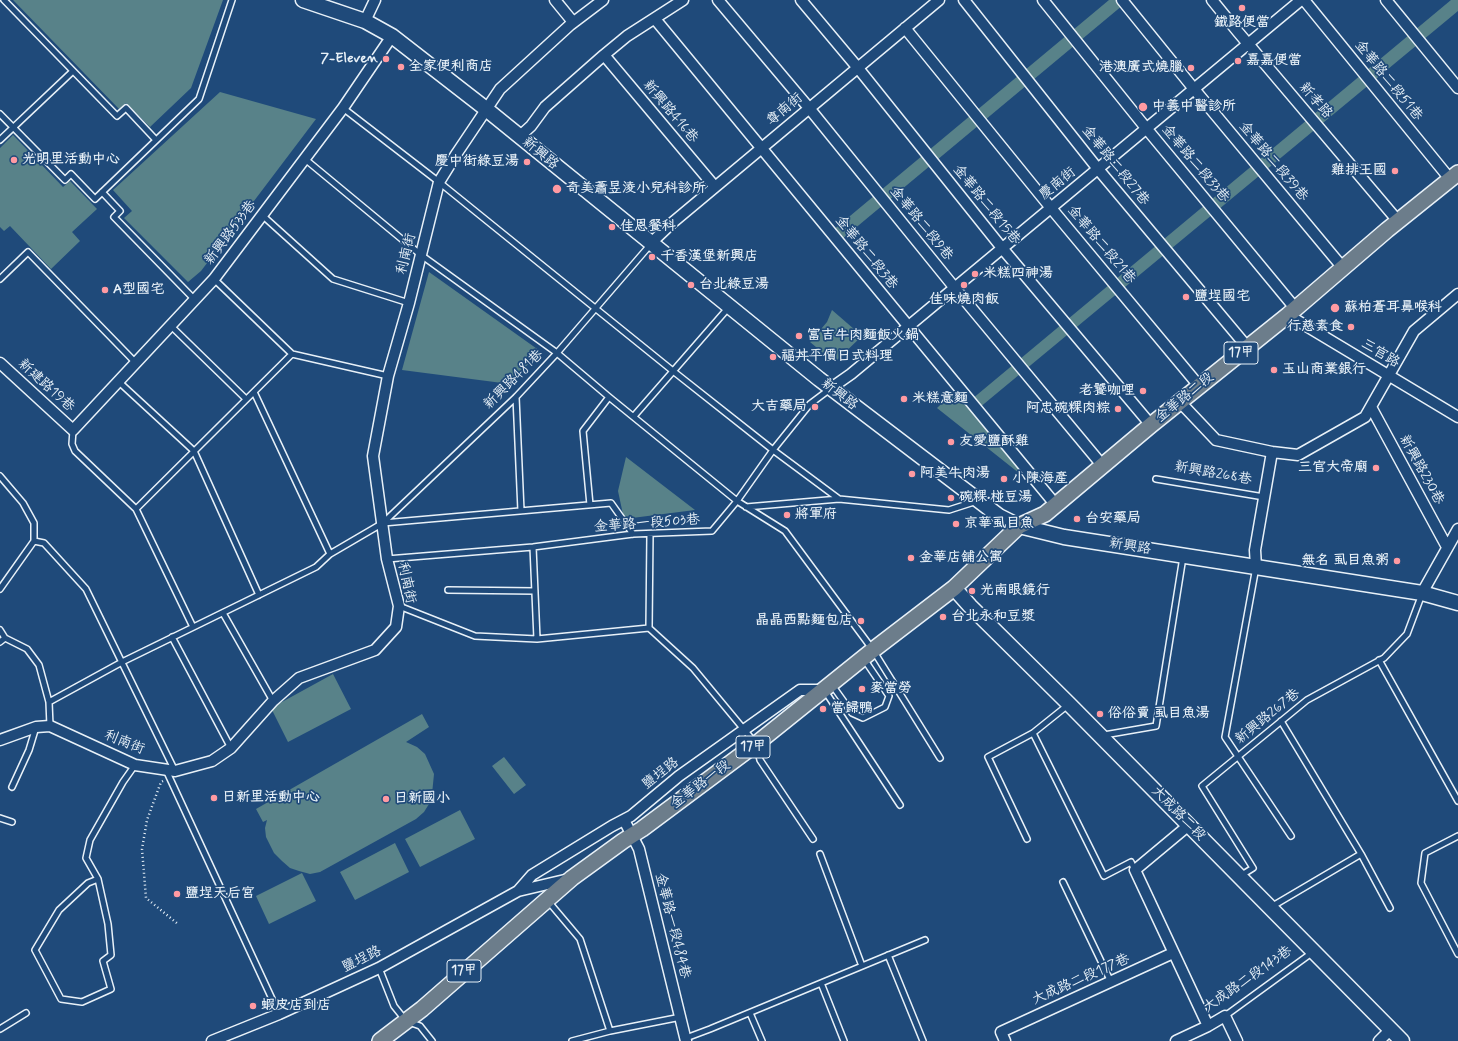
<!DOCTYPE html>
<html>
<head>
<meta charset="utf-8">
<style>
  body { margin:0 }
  canvas { display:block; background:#1f4a7a }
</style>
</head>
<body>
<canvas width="1458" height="1041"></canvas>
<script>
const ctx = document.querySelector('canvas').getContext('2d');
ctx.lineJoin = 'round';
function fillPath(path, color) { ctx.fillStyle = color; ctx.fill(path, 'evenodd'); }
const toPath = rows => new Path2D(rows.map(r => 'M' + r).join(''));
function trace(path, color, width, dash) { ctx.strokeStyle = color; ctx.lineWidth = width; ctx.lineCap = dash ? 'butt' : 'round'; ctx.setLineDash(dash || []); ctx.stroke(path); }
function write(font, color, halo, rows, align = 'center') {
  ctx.font = font + ' Mynerve,"LXGW WenKai TC",sans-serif'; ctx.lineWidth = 3.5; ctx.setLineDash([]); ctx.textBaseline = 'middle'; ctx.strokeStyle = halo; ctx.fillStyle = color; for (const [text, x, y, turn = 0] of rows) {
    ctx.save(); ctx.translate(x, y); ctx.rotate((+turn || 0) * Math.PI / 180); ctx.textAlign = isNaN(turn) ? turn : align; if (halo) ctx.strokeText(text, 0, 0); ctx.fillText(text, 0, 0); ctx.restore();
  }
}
const green = toPath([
  [13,0,223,0,191,88,150,127,126,103,119,109],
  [1109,0,1129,0,841,240,832,231],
  [1451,0,1458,0,1458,11,973,413,1029,481,937,408,955,391,966,404],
  [220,92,316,119,201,271,188,282,124,218,132,211,113,190],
  [13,135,63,187,70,181,97,209,72,232,80,241,51,269,10,226,4,231,0,227,0,148],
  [429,272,540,351,510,384,402,370],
  [832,310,862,336,837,360,828,357,810,342,827,322],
  [626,457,695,510,624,519,618,491],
  [333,674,351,709,288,742,271,708],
  [422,714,429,727,406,742,417,747,425,754,434,774,432,794,429,804,424,812,416,819,320,872,310,874,299,871,290,868,282,861,274,853,266,837,265,828,267,820,263,822,256,809],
  [504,757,526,785,514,794,492,766],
  [460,810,475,839,420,867,405,839],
  [395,843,409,872,355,900,340,872],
  [302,873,316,901,269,924,256,896]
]);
const path = toPath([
  [163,781,161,782,147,820,142,849,146,898,178,924]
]);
const lane = toPath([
  [4,0,117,116,126,108,156,140],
  [343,108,439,182,673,371,773,450,839,499],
  [0,114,65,180,71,174,95,199,199,99,232,0],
  [0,140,73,71],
  [305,159,421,255,557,353,609,397,737,501,773,450,810,404,830,389],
  [102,192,120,211,114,217,195,300],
  [262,215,333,279,409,303],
  [0,279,28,252,136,363],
  [214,279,292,354,388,376],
  [171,326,246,399],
  [119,382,194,451,259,595],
  [254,392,330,554],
  [516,397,521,511],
  [634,416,729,307],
  [73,430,72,444,75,451,136,509,193,627],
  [0,476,23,503,34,523,34,541,0,589],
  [1156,479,1264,497],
  [590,505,583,431,609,397],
  [746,507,839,499,949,510,977,501],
  [136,509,292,354],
  [383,523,611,503,633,534],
  [650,534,649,628,693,668,756,744,760,760,813,839],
  [34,541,44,543,86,589,175,771],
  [533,547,537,639],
  [387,559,533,547,633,534,712,531,737,501,785,531,873,650,940,758],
  [1256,567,1225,737,1291,836],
  [448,590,535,591],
  [399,606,475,636,537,639,649,628],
  [223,613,273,701],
  [0,630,5,638,27,649,39,665,49,702,50,726],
  [172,637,231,748],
  [0,642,5,638],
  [1379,660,1458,801],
  [832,685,852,713,863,718,885,707,889,696,864,659],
  [825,691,900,805],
  [49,702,122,662,316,567,330,554,383,523,516,397,557,353,651,244],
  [1281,721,1361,854,1390,908],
  [1033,733,1104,876,1131,862,1135,870],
  [1104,735,1156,726,1183,557],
  [166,770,279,1014],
  [12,787,29,750,36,727],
  [0,818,12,822],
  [1458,836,1425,853,1421,883,1458,954],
  [1027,839,988,757,1033,733,1068,705],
  [820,854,862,966],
  [1240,875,1245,873,1253,868,1202,786,1307,700,1384,658,1407,634,1422,594],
  [98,879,88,883,59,910,35,950,61,999,82,1002,111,989,103,961,111,955,108,924,98,879,86,858,90,840,123,782,135,765],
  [1063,882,1111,982],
  [548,901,580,939,610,1031],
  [1271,907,1361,854],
  [888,955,923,1041],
  [379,968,394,1006,406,1021,420,1026,432,1041],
  [821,983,844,1041],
  [750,1013,762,1041],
  [1225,1016,1313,952],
  [0,1029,26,1013],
  [686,1038,710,1029,925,940],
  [572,1041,610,1031,681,1017]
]);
const street = toPath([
  [555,0,573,22],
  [718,0,809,108,954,287,1102,465],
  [801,0,858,68,1002,248,1151,425],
  [964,0,1098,169,1248,348],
  [1043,0,1146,128,1295,308],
  [1122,0,1194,89,1343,268],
  [1212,0,1238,32,1398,221],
  [1304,0,1450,179],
  [1386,0,1458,88],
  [655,19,1055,504],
  [365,21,375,0],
  [905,28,1051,208,1200,387],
  [604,55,715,187],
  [519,137,531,126,545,107,604,55,627,36,683,0],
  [651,243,672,223,939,0],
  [1288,315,1458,417],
  [0,363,73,430,214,279,343,108,392,36],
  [831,388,851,374,1301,0],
  [1180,402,1216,440,1272,452,1298,455,1365,417,1414,331,1458,294],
  [1371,407,1447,547],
  [1256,567,1255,550,1272,452],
  [1422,593,1458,529],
  [0,740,36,727,50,726,135,765,175,771,212,761,231,748,273,701,299,678,375,650,396,627,399,606,387,559,373,456,388,376,409,303,439,182,457,153,500,89,570,25,603,0],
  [624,820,639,849,686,1041],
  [1189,825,1135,870,1208,1026],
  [518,891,532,875,612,826,631,816,679,776,800,690,824,690],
  [212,1041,279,1014,379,968,518,891,569,879],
  [1005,1041,1001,1032,1173,953],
  [1176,1041,1208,1026,1225,1016,1237,1041],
  [1379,1041,1391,1029]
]);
const secondary = toPath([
  [303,0,365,21,392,36,486,109,819,379,999,516,1019,526,1064,537,1422,593,1458,603],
  [954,588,970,606,1069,704,1402,1041]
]);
const primary = toPath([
  [380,1041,422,1009,572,878,623,841,642,829,756,744,873,650,954,588,1019,526,1045,514,1151,425,1288,315,1387,230,1458,173]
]);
const markers = [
  [1242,8,4,"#ff9aa2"],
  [386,59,4,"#ff9aa2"],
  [1238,61,4,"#ff9aa2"],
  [401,67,4,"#ff9aa2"],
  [1191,68,4,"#ff9aa2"],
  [1143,107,5,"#ff9aa2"],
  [14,160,4,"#ff9aa2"],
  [527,162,4,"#ff9aa2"],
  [1395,171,4,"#ff9aa2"],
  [557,189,5,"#ff9aa2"],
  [612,227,4,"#ff9aa2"],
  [652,257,4,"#ff9aa2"],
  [975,274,4,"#ff9aa2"],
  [691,285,4,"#ff9aa2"],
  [964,285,4,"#ff9aa2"],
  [105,290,4,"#ff9aa2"],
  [1186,297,4,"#ff9aa2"],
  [1335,308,5,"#ff9aa2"],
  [1351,327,4,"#ff9aa2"],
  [799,336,4,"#ff9aa2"],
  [773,357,4,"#ff9aa2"],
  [1274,370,4,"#ff9aa2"],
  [1143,391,4,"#ff9aa2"],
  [904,399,4,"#ff9aa2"],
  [815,407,4,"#ff9aa2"],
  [1118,409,4,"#ff9aa2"],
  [951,442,4,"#ff9aa2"],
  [1376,468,4,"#ff9aa2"],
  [912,474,4,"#ff9aa2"],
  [1004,479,4,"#ff9aa2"],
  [951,498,4,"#ff9aa2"],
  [787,515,4,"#ff9aa2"],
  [1077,519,4,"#ff9aa2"],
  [956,524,4,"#ff9aa2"],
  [911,558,4,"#ff9aa2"],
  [1397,561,4,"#ff9aa2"],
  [972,591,4,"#ff9aa2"],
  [943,617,4,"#ff9aa2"],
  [861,621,4,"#ff9aa2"],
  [862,689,4,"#ff9aa2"],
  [823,709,4,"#ff9aa2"],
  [1100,714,4,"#ff9aa2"],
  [214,798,4,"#ff9aa2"],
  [386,799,4,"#ff9aa2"],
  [177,894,4,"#ff9aa2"],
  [253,1006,4,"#ff9aa2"]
];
const shields = [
  [1241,353,34],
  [753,747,34],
  [464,971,34]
];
const shieldNames = [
  ["17甲",1241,353],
  ["17甲",753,747],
  ["17甲",464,971]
];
const poiNames = [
  ["鐵路便當",1242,23,"center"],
  ["7-Eleven",378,59,"right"],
  ["嘉嘉便當",1246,61],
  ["全家便利商店",409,67],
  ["港澳廣式燒臘",1183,68,"right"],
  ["中義中醫診所",1152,107],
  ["光明里活動中心",22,160],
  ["慶中街綠豆湯",519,162,"right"],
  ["雞排王國",1387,171,"right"],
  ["奇美蕭昱淩小兒科診所",566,189],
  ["佳恩餐科",620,227],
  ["千香漢堡新興店",660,257],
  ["米糕四神湯",983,274],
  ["台北綠豆湯",699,285],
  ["A型國宅",113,290],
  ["鹽埕國宅",1194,297],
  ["佳味燒肉飯",964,300,"center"],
  ["蘇柏蒼耳鼻喉科",1344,308],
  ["行慈素食",1343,327,"right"],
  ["富吉牛肉麵飯火鍋",807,336],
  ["福丼平價日式料理",781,357],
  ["玉山商業銀行",1282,370],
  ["老饕咖哩",1135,391,"right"],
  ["米糕意麵",912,399],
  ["大吉藥局",807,407,"right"],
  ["阿忠碗粿肉粽",1110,409,"right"],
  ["友愛鹽酥雞",959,442],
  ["三官大帝廟",1368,468,"right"],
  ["阿美牛肉湯",920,474],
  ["小陳海產",1012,479],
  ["碗粿·椪豆湯",959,498],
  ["將軍府",795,515],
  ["台安藥局",1085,519],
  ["京華虱目魚",964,524],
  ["金華店舖公寓",919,558],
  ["無名 虱目魚粥",1389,561,"right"],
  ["光南眼鏡行",980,591],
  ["台北永和豆漿",951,617],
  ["晶晶西點麵包店",853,621,"right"],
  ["麥當勞",870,689],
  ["當歸鴨",831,709],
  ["俗俗賣 虱目魚湯",1108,714],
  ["日新里活動中心",222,798],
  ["日新國小",394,799],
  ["鹽埕天后宮",185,894],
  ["蝦皮店到店",261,1006]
];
const streetNames = [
  ["金華路二段51巷",1388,81,51],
  ["新孝路",1315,101,49],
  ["尊南街",785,110,-40],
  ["新興路416巷",670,112,50],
  ["新興路",540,154,39],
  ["金華路二段39巷",1273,162,50],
  ["金華路二段33巷",1195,164,50],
  ["金華路二段27巷",1115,166,51],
  ["慶南街",1058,184,-39],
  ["金華路二段15巷",986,205,51],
  ["金華路二段9巷",921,224,51],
  ["新興路533巷",231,233,-53],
  ["金華路二段21巷",1101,245,50],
  ["金華路二段3巷",866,253,51],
  ["利南街",407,254,-76],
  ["三官路",1380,354,31],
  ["新興路481巷",514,380,-45],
  ["新建路19巷",46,386,42],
  ["新興路",839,395,38],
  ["金華路二段",1185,398,-39],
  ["新興路230巷",1421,470,61],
  ["新興路268巷",1213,474,10],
  ["金華路一段503巷",647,524,-4],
  ["新興路",1130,547,9],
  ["利南街",406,583,78],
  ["新興路267巷",1268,717,-39],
  ["利南街",124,743,22],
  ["鹽埕路",661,774,-38],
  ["金華路一段",701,785,-37],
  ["大成路二段",1178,814,45],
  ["金華路一段484巷",672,926,76],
  ["鹽埕路",362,960,-26],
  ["大成路二段177巷",1081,980,-24],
  ["大成路二段143巷",1248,980,-35]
];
fillPath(green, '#588289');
trace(lane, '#e8f1f8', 8);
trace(street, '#e8f1f8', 13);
trace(secondary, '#e8f1f8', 17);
trace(primary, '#e8f1f8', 18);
trace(path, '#e8f1f8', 2.5, [1, 3]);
trace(lane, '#1f4a7a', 5);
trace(street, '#1f4a7a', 10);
trace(secondary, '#1f4a7a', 14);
trace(primary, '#6c7d8b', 15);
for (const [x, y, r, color] of markers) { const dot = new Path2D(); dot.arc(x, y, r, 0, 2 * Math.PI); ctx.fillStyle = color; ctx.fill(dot); trace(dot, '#1f4a7a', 1.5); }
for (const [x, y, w] of shields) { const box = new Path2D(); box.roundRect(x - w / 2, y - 11, w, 22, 3); ctx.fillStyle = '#1f4a7a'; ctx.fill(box); trace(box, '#e8f1f8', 1); }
write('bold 13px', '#e8f1f8', null, shieldNames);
write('bold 14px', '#e8f1f8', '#1f4a7a', poiNames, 'left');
write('14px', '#e8f1f8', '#1f4a7a', streetNames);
</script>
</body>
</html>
